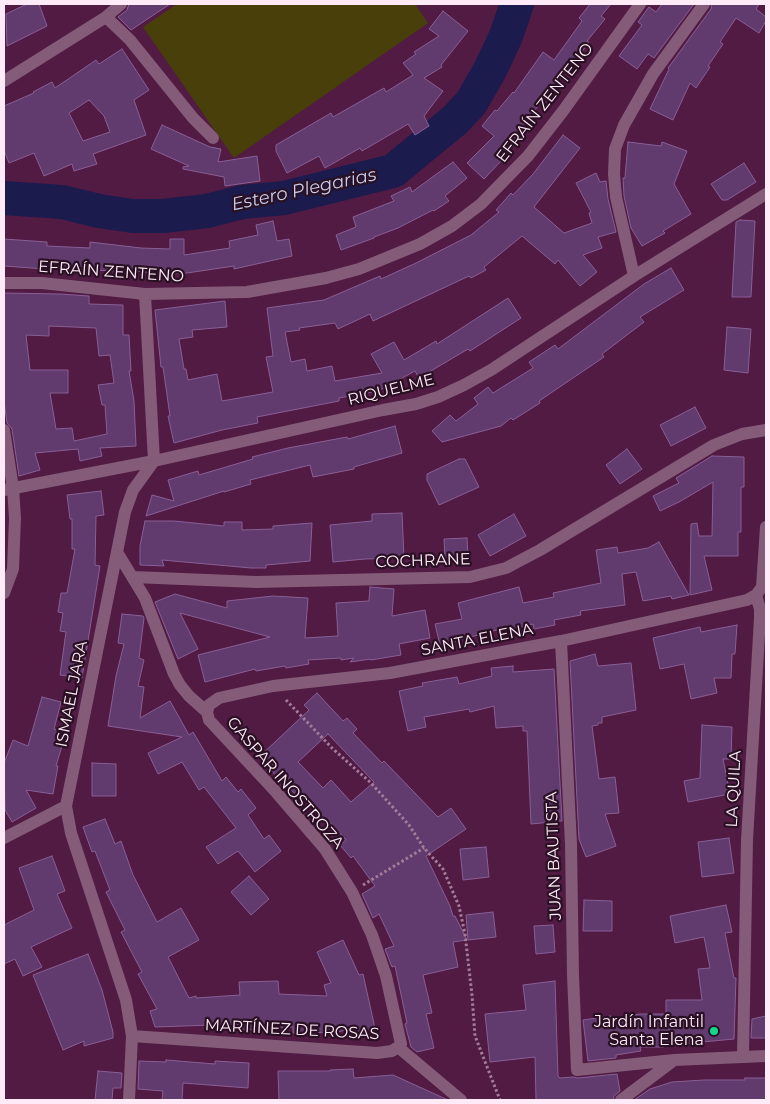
<!DOCTYPE html>
<html>
<head>
<meta charset="utf-8">
<style>
  body { margin:0 }
  #map { position:relative; width:770px; height:1104px; overflow:hidden; background:#511b44; font-family:Montserrat,sans-serif }
  canvas { display:block }
  .frame { position:absolute; inset:0; border:5px solid #ffeaf8; pointer-events:none }
</style>
</head>
<body>
<div id="map">
<canvas width="770" height="1104"></canvas>
<div class="frame"></div>
</div>
<script>
const ctx = document.querySelector('canvas').getContext('2d');
ctx.lineJoin = 'round';
function fillPath(path, color) { ctx.fillStyle = color; ctx.fill(path, 'evenodd'); }
const toPath = rows => new Path2D(rows.map(r => 'M' + r).join(''));
function trace(path, color, width, dash) { ctx.strokeStyle = color; ctx.lineWidth = width; ctx.lineCap = dash ? 'butt' : 'round'; ctx.setLineDash(dash || []); ctx.stroke(path); }
function write(font, color, halo, rows, align = 'center') {
  ctx.font = font + ' Montserrat,sans-serif'; ctx.lineWidth = 4.5; ctx.setLineDash([]); ctx.textBaseline = 'middle'; ctx.strokeStyle = halo; ctx.fillStyle = color; for (const [text, x, y, turn = 0] of rows) {
    ctx.save(); ctx.translate(x, y); ctx.rotate((+turn || 0) * Math.PI / 180); ctx.textAlign = isNaN(turn) ? turn : align; if (halo) ctx.strokeText(text, 0, 0); ctx.fillText(text, 0, 0); ctx.restore();
  }
}
const green = toPath([
  [177,4,415,4,428,23,234,158,143,27]
]);
const river = toPath([
  [4,198,62,202,99,211,133,216,163,216,207,211,242,202,284,198,393,171,455,120,471,103,490,70,506,36,517,4]
]);
const building = toPath([
  [27,4,39,4,47,26,7,46,6,14,27,4],
  [129,4,170,4,131,30,118,17,127,10,129,4],
  [590,4,611,4,601,16,605,19,587,41,589,42,571,67,569,65,520,130,524,133,502,160,484,179,467,163,494,136,482,126,495,110,497,111,513,92,514,93,543,52,554,60,582,21,579,18,590,4],
  [662,4,694,4,654,58,648,54,637,69,619,56,642,25,638,22,649,7,656,12,662,4],
  [712,4,759,4,756,9,766,17,766,21,759,33,736,18,720,42,723,44,708,66,710,67,696,88,690,83,673,120,650,109,669,69,668,68,711,9,712,4],
  [443,11,468,31,441,65,442,67,424,78,443,91,424,116,429,126,415,135,408,124,362,151,360,148,325,168,319,156,287,173,276,151,276,145,331,113,333,117,384,88,386,92,413,75,403,63,416,54,414,52,439,36,429,29,443,11],
  [122,49,149,90,134,100,146,135,93,154,97,164,74,171,72,164,44,176,34,153,9,163,4,150,4,106,34,93,33,92,52,82,55,88,96,60,99,64,122,49],
  [89,100,104,116,110,132,83,141,69,113,89,100],
  [162,125,210,147,221,149,218,162,257,156,260,181,225,186,224,177,183,169,183,167,189,166,151,149,162,125],
  [563,135,580,148,534,207,564,233,592,223,589,213,591,212,576,183,596,173,600,182,606,181,608,199,616,232,598,237,602,248,583,255,597,272,580,286,558,260,555,264,522,236,484,267,486,270,471,278,469,276,373,321,370,314,338,329,335,323,299,328,300,330,285,332,291,362,305,359,307,371,332,366,335,381,382,373,371,354,394,342,404,360,436,341,437,344,508,298,521,318,470,351,468,349,419,378,415,371,378,391,339,398,339,401,257,417,258,423,222,430,174,443,168,416,170,416,163,367,161,367,155,310,225,301,227,327,192,330,193,337,179,339,184,369,186,369,188,380,217,374,222,401,273,392,266,357,273,356,267,308,324,300,380,276,381,279,416,263,471,235,499,212,496,210,511,193,513,195,533,174,563,135],
  [628,142,661,146,662,142,687,151,674,184,691,214,663,231,665,233,642,246,631,228,624,196,623,178,625,178,628,142],
  [453,162,467,178,445,196,449,201,434,211,433,210,398,228,374,237,374,238,341,250,336,235,356,227,353,217,394,201,391,196,410,187,412,192,453,162],
  [744,163,756,182,727,200,722,200,711,184,744,163],
  [740,220,755,221,751,297,732,297,736,222,740,220],
  [273,221,277,241,289,239,292,256,234,269,234,266,187,273,150,273,116,268,116,271,89,270,89,267,45,265,45,269,4,266,4,239,47,242,47,246,90,248,90,242,141,248,170,249,170,239,184,239,184,255,230,248,229,241,258,235,256,225,273,221],
  [671,268,684,290,640,317,644,322,602,354,604,357,539,401,540,403,513,420,511,418,501,426,442,442,432,431,450,415,456,421,478,404,474,398,488,387,493,393,533,368,529,362,555,345,558,349,644,284,671,268],
  [4,293,60,294,89,296,89,304,123,305,123,335,129,335,131,371,129,371,134,401,136,446,100,448,102,456,80,461,78,449,35,453,40,470,19,476,12,429,7,423,4,401,4,293],
  [49,326,96,328,99,356,110,355,114,383,98,385,102,405,105,405,107,434,74,441,72,428,56,429,50,393,68,393,68,370,30,370,26,335,49,336,49,326],
  [727,327,751,329,748,373,724,370,727,327],
  [695,407,706,428,671,446,660,425,695,407],
  [395,426,402,453,354,467,354,469,313,477,310,465,250,480,251,484,224,492,224,491,146,516,152,495,174,501,168,480,198,471,199,475,253,459,252,457,288,448,347,437,348,439,395,426],
  [627,449,642,469,620,484,606,465,627,449],
  [712,456,744,457,744,487,741,487,741,532,738,532,738,556,704,556,712,590,690,595,691,524,697,523,699,536,712,536,713,482,679,502,660,511,653,496,679,483,676,478,712,456],
  [459,459,465,459,479,487,439,505,427,480,427,474,459,459],
  [101,491,104,515,96,516,95,565,100,566,82,678,60,675,66,632,60,631,63,613,58,612,61,593,67,593,75,549,72,549,72,519,70,519,67,495,101,491],
  [402,513,404,558,365,559,333,562,330,525,372,521,372,514,402,513],
  [514,514,526,536,490,556,478,535,514,514],
  [145,521,174,521,224,526,224,522,242,522,242,530,273,529,273,526,312,523,310,561,266,565,266,568,251,568,162,560,164,566,140,565,140,546,145,521],
  [467,538,468,557,445,558,444,539,467,538],
  [659,542,689,595,672,599,671,596,643,601,636,572,622,574,625,605,580,611,581,615,554,620,555,625,534,629,533,624,508,630,508,627,440,645,435,624,462,619,458,603,519,587,523,603,554,597,553,593,601,583,596,550,617,547,618,553,648,548,659,542],
  [370,587,394,589,392,616,425,610,430,638,399,644,401,655,371,660,371,659,350,662,354,658,341,660,341,658,308,660,309,664,286,668,285,666,256,671,255,669,205,682,198,655,270,637,180,613,198,649,178,659,155,602,175,594,227,608,227,601,273,596,308,598,305,638,338,636,336,603,369,601,370,587],
  [122,614,143,616,144,618,139,658,144,660,138,686,144,687,140,718,170,701,189,735,193,732,222,781,226,777,238,792,241,789,256,808,248,815,264,839,269,835,281,851,255,872,238,851,218,864,206,847,236,828,204,787,199,790,182,762,158,774,148,753,182,737,108,726,116,676,124,644,118,643,122,614],
  [737,625,735,654,732,654,731,678,714,678,717,693,691,699,684,664,660,669,653,638,700,627,701,632,737,625],
  [595,654,598,666,631,663,636,710,602,717,602,723,598,723,598,725,592,726,599,779,615,777,619,813,605,814,616,846,586,857,579,839,570,661,595,654],
  [513,666,513,672,554,669,562,821,531,824,527,731,523,731,523,726,496,728,494,706,470,712,469,709,424,717,426,727,408,731,399,691,423,686,422,683,457,677,459,684,492,676,491,668,513,666],
  [317,693,343,721,347,718,357,729,353,733,382,763,384,761,438,817,451,808,466,829,426,856,450,906,453,916,455,916,467,940,453,942,458,967,423,975,432,1013,426,1014,434,1048,417,1052,411,1047,405,1024,407,1023,395,966,392,967,385,949,394,946,379,914,373,918,362,894,375,886,353,856,351,858,340,845,346,840,326,818,323,820,304,799,303,801,279,779,259,757,309,710,304,705,317,693],
  [328,734,374,782,351,802,331,780,323,788,298,762,328,734],
  [42,697,61,702,54,729,66,732,56,766,58,766,53,794,26,790,36,808,12,822,5,810,4,763,13,740,28,746,42,697],
  [702,725,732,727,731,759,723,759,730,794,688,802,684,781,700,778,702,725],
  [92,763,116,764,116,796,92,796,92,763],
  [105,819,115,844,121,841,133,875,157,922,181,908,199,940,168,957,189,998,196,996,196,998,240,995,239,982,278,981,279,994,327,996,324,985,331,983,317,952,343,940,359,975,363,974,376,1033,350,1038,349,1029,338,1032,293,1033,293,1027,242,1030,242,1024,155,1027,150,1011,157,1009,138,974,142,972,121,932,125,930,106,892,110,890,95,851,92,852,83,827,105,819],
  [729,838,734,873,702,877,698,842,729,838],
  [486,847,489,877,463,880,460,849,486,847],
  [52,856,65,891,57,894,72,928,31,947,42,967,23,976,15,959,4,964,4,925,34,910,19,868,52,856],
  [249,876,269,899,251,915,231,892,249,876],
  [584,900,612,901,612,931,583,931,584,900],
  [726,905,732,932,725,933,734,978,736,978,734,1039,691,1043,665,1044,664,1047,640,1047,641,1051,616,1055,616,1058,588,1061,583,1020,611,1016,611,1019,640,1014,666,1014,666,1000,702,1000,698,969,710,968,704,937,675,943,670,916,726,905],
  [493,912,496,937,468,940,466,915,493,912],
  [553,925,555,952,536,954,534,926,553,925],
  [88,954,102,990,113,1032,113,1038,84,1046,84,1041,63,1050,33,975,88,954],
  [555,981,558,1076,560,1078,573,1077,578,1078,617,1074,620,1091,614,1096,613,1100,536,1100,535,1057,490,1062,485,1014,526,1010,523,985,555,981],
  [766,1016,766,1038,751,1038,752,1019,766,1016],
  [166,1060,215,1064,215,1061,249,1063,248,1088,183,1083,182,1100,162,1100,163,1091,138,1089,139,1061,166,1062,166,1060],
  [353,1069,354,1078,393,1075,448,1100,279,1100,278,1071,330,1071,330,1070,353,1069],
  [98,1071,122,1073,121,1088,113,1088,112,1100,95,1100,98,1071],
  [745,1078,766,1078,766,1100,634,1100,650,1089,672,1082,704,1080,745,1080,745,1078]
]);
const path = toPath([
  [286,700,332,748,371,783,409,825,424,848,443,869,459,906,465,934,472,995,475,1036,500,1100],
  [363,885,424,848]
]);
const minor = toPath([
  [106,17,130,40,193,118,213,138],
  [4,81,106,17,121,4],
  [634,276,616,197,614,174,615,149,624,125,653,74,704,4],
  [4,283,42,283,145,294,247,292,326,278,359,269,420,244,452,226,481,204,528,156,563,111,640,4],
  [4,430,13,488,15,518,13,569,4,593],
  [4,490,154,461,383,410,416,404,438,397,464,385,491,370,634,276,766,194],
  [117,552,145,598,174,674,180,685,189,696,207,712,209,720,276,792,325,849,352,892,372,935,386,976,401,1044,398,1047],
  [133,577,256,582,470,577,506,568,540,550,714,445,742,434,766,430],
  [561,641,571,844,573,975,577,1070,674,1060,766,1056],
  [207,712,209,705,219,698,273,686,390,673,561,641,747,600,756,595,762,587,766,527],
  [4,838,66,806],
  [132,1036,377,1053,392,1051,398,1047],
  [398,1047,461,1100],
  [743,1056,747,840,760,618,760,609,756,595],
  [129,1100,132,1036,126,1000,71,833,66,806,125,512,133,490,154,461,145,294],
  [621,1100,673,1061]
]);
const markers = [
  [714,1031,5,"#12d98a"]
];
const streetNames = [
  ["EFRAÍN ZENTENO",545,103,-52],
  ["EFRAÍN ZENTENO",111,272,4],
  ["RIQUELME",391,390,-14],
  ["COCHRANE",423,561,-2],
  ["SANTA ELENA",477,640,-11],
  ["ISMAEL JARA",72,694,-79],
  ["GASPAR INOSTROZA",285,783,49],
  ["LA QUILA",734,789,-87],
  ["JUAN BAUTISTA",554,856,-92],
  ["MARTÍNEZ DE ROSAS",292,1030,3]
];
const poiNames = [
  ["Jardín Infantil",704,1022],
  ["Santa Elena",704,1040]
];
const waterNames = [
  ["Estero Plegarias",304,190,-12]
];
fillPath(green, '#493f0a');
trace(river, '#1b1b4d', 34);
fillPath(building, '#613b6d');
trace(building, '#895f96', 1);
trace(path, '#a47d9a', 3, [2.5, 2.5]);
trace(minor, '#845b78', 12);
for (const [x, y, r, color] of markers) { const dot = new Path2D(); dot.arc(x, y, r, 0, 2 * Math.PI); ctx.fillStyle = color; ctx.fill(dot); trace(dot, '#291123', 2); }
write('16px', '#ffeaf8', '#291123', streetNames);
write('16px', '#ffeaf8', '#291123', poiNames, 'right');
write('italic 18px', '#c8cef0', '#291123', waterNames);
</script>
</body>
</html>
